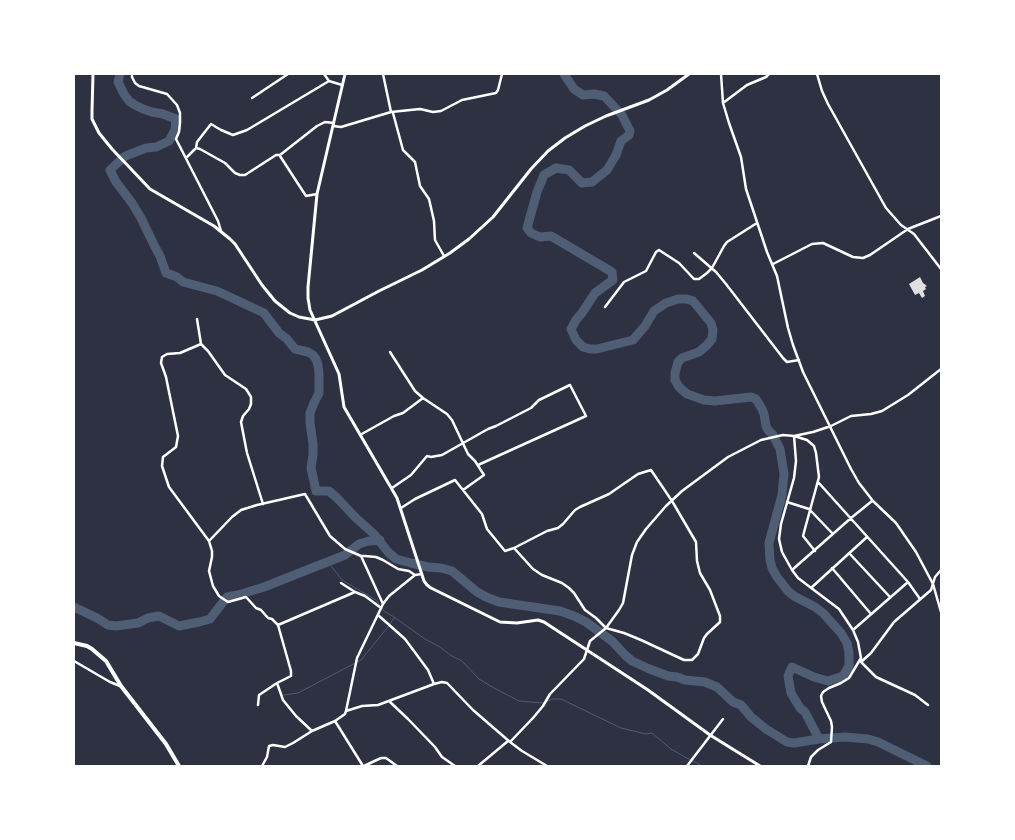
<!DOCTYPE html>
<html>
<head>
<meta charset="utf-8">
<style>
  body { margin:0 }
  #map { position:relative; width:1015px; height:840px; overflow:hidden; background:#2d3142; font-family:Signika,sans-serif }
  canvas { display:block }
  .frame { position:absolute; inset:0; border:75px solid #fff; pointer-events:none }
</style>
</head>
<body>
<div id="map">
<canvas width="1015" height="840"></canvas>
<div class="frame"></div>
</div>
<script>
const ctx = document.querySelector('canvas').getContext('2d');
ctx.lineJoin = 'round';
const toPath = rows => new Path2D(rows.map(r => 'M' + r).join(''));
function trace(path, color, width, dash) { ctx.strokeStyle = color; ctx.lineWidth = width; ctx.lineCap = dash ? 'butt' : 'round'; ctx.setLineDash(dash || []); ctx.stroke(path); }
function fillPath(path, color) { ctx.fillStyle = color; ctx.fill(path, 'evenodd'); }
const stream = toPath([
  [328,562,342,580,376,600,384,611,394,617,425,639,440,647,450,655,462,661,479,679,494,688,519,701,543,703,553,699,561,699,621,728,646,734,652,733,671,749,685,757,699,764,702,766],
  [284,695,298,693,361,660,387,628,394,618]
]);
const river = toPath([
  [120,74,118,82,124,94,129,101,135,105,143,109,152,112,163,114,176,119,175,130,169,141,156,147,146,148,128,155,124,157,110,170,116,182,132,203,141,218,155,247,160,256,166,273,177,277,183,282,217,291,264,313,279,333,287,339,295,349,308,352,313,355,316,359,318,365,319,374,319,393,314,403,310,413,310,423,313,444,313,455,311,468,316,491,329,491,337,498,356,518,374,534,388,552,396,559,411,563,428,567,441,568,452,571,477,592,486,597,499,602,560,611,574,616,586,622,612,641,625,655,632,661,647,668,668,676,677,677,685,680,705,682,717,687,733,702,741,705,751,717,766,729,787,742,794,743,819,739,845,737,868,739,878,742,927,766],
  [564,74,574,89,583,95,594,94,604,96,622,115,630,131,629,135,621,141,616,155,607,170,592,182,582,183,569,170,556,168,544,175,537,192,527,228,531,233,540,237,551,236,612,272,613,280,595,293,582,313,576,320,571,329,576,340,583,347,590,349,597,349,633,340,645,326,654,311,666,303,678,299,687,299,693,301,711,323,713,330,712,339,707,345,699,352,682,358,678,362,675,373,675,380,679,387,687,394,704,400,715,401,751,397,756,399,762,409,764,414,766,426,768,430,773,435,780,449,784,474,782,495,769,543,770,560,772,568,777,577,788,591,794,596,815,607,823,613,841,633,847,643,849,653,849,666,843,676,828,681,814,677,792,667,788,676,791,693,800,708,805,712,819,739],
  [74,607,97,618,108,625,116,626,138,623,148,618,159,616,179,626,199,622,210,619,227,597,238,595,264,587,345,555,359,544,369,541,380,540]
]);
const building = toPath([
  [920,277,923,283,927,286,925,287,926,289,923,291,925,296,922,298,919,293,915,295,909,284]
]);
const minor = toPath([
  [132,74,132,77,135,83,139,86,167,94,177,105,180,113,180,123,179,132,176,139,218,221,221,231],
  [324,74,329,81,342,85],
  [383,74,391,112],
  [721,74,723,103,729,123,741,157,746,189,767,252,777,276,788,328,793,345,803,372,851,469,859,483,873,501,896,523,916,552,933,584,941,612],
  [817,74,822,91,828,104,886,208,901,225,914,234,941,269],
  [329,81,247,130,233,135,221,130,211,124,197,142,196,148,200,149,225,163,235,173,240,175,245,175,276,155,280,155,317,126,325,122,334,123],
  [252,98,288,74],
  [723,103,747,85,766,77,769,74],
  [393,113,403,150,415,162,420,186,429,199,434,221,435,240,444,256],
  [333,126,341,127,391,112,420,109,433,112,441,111,462,100,496,93,498,90,502,74],
  [280,156,306,196,317,194],
  [186,158,195,149],
  [694,253,716,272,726,284,783,358,787,362,799,360],
  [773,264,812,244,823,243,853,257,863,258,870,255,908,229,941,216],
  [605,307,624,282,646,271,656,252,659,250,679,263,694,279,699,279,707,273,712,268,724,246,727,242,757,223],
  [197,319,201,344,208,351,225,375,246,389,251,397,251,404,249,409,243,416,241,422,247,453,263,504],
  [201,344,180,353,167,354,162,357,161,363,166,377,178,436,176,447,163,457,162,466,169,487,209,541,212,551,212,557,209,571,213,586,219,596,228,602,246,597,256,608,261,610,268,618,272,619,278,625,291,671,291,676,277,683,259,695,258,705],
  [390,352,415,391,423,398,447,414,452,420,468,454,475,461,484,475,463,490],
  [360,435,394,416,403,413,423,398],
  [651,470,672,501,696,542,697,561,700,573,710,590,720,616,720,622,707,634,704,638,698,654,692,660,684,660,641,640,624,633,606,628,596,618,585,610,574,593,569,588,562,583,542,575,533,569,514,548,547,531,558,528,563,524,575,510,580,507,609,494,638,474,651,470],
  [818,482,908,582,920,599],
  [392,488,411,475,427,456,431,457,442,455,488,429,496,426,531,408,539,400,570,385,586,416,478,465],
  [787,502,809,509,833,534],
  [401,508,415,499,455,480,482,514,487,529,505,551,514,548],
  [209,541,232,517,241,510,257,505,305,494,330,536,345,549,361,556,365,556,376,557,383,560,398,569,409,571,415,575],
  [849,553,890,597],
  [361,556,383,604],
  [832,568,871,614],
  [792,570,851,518,872,501],
  [341,583,355,592,365,596,381,608],
  [811,588,867,537],
  [378,615,405,639,428,670,434,684],
  [278,625,355,592],
  [853,630,908,582],
  [861,659,861,662,871,653,894,622,931,590,935,577,941,570],
  [74,661,110,682,120,686],
  [861,662,876,677,915,695,928,705],
  [277,683,283,700,296,716,312,731],
  [389,701,408,719,435,747,442,757,455,766],
  [346,711,362,706,378,705,434,684,442,682,447,683,473,710,510,742,522,751,547,766],
  [335,721,363,766],
  [510,742,533,718,543,706,550,694,584,659,590,641,606,628,619,610,623,603,632,555,637,542,646,529,666,506,682,491,728,457,761,440,783,435,794,436,813,432,831,426,851,416,871,414,882,411,908,395,941,369],
  [262,766,267,757,269,746,273,745,285,747,293,743,312,731,335,721,345,714,346,711,357,658,383,604,389,596,415,575,422,574],
  [364,766,381,758,386,758,397,766],
  [478,766,508,741],
  [687,766,723,719],
  [808,766,811,757,818,750,831,742,832,727,831,721,822,702,821,696,823,692,829,688,841,683,849,678,861,658,858,642,853,630,839,609,798,578,792,570,782,552,779,539,781,524,794,478,796,461,794,436,807,440,814,446,816,453,819,477,803,536,815,551]
]);
const tertiary = toPath([
  [93,74,92,111,92,119,99,133,112,149,150,189,214,226,230,239,235,244,262,285,275,301,290,313,299,317,315,320,332,316,379,291,422,270,450,253,469,239,493,217,531,169,548,151,565,138,585,126,606,116,649,100,667,90,689,74],
  [345,74,317,194,308,287,308,298,310,310,339,374,344,407,397,498,424,581,427,585,431,588,500,622,517,623,538,620,544,622,648,690,710,735,760,766]
]);
const secondary = toPath([
  [74,643,87,646,92,649,106,661,121,686,166,744,179,766]
]);
trace(stream, '#4f5d75', 1);
trace(river, '#4f5d75', 9);
fillPath(building, '#e0e0e3');
trace(minor, '#fff', 2.5);
trace(tertiary, '#fff', 3);
trace(secondary, '#fff', 4);
</script>
</body>
</html>
